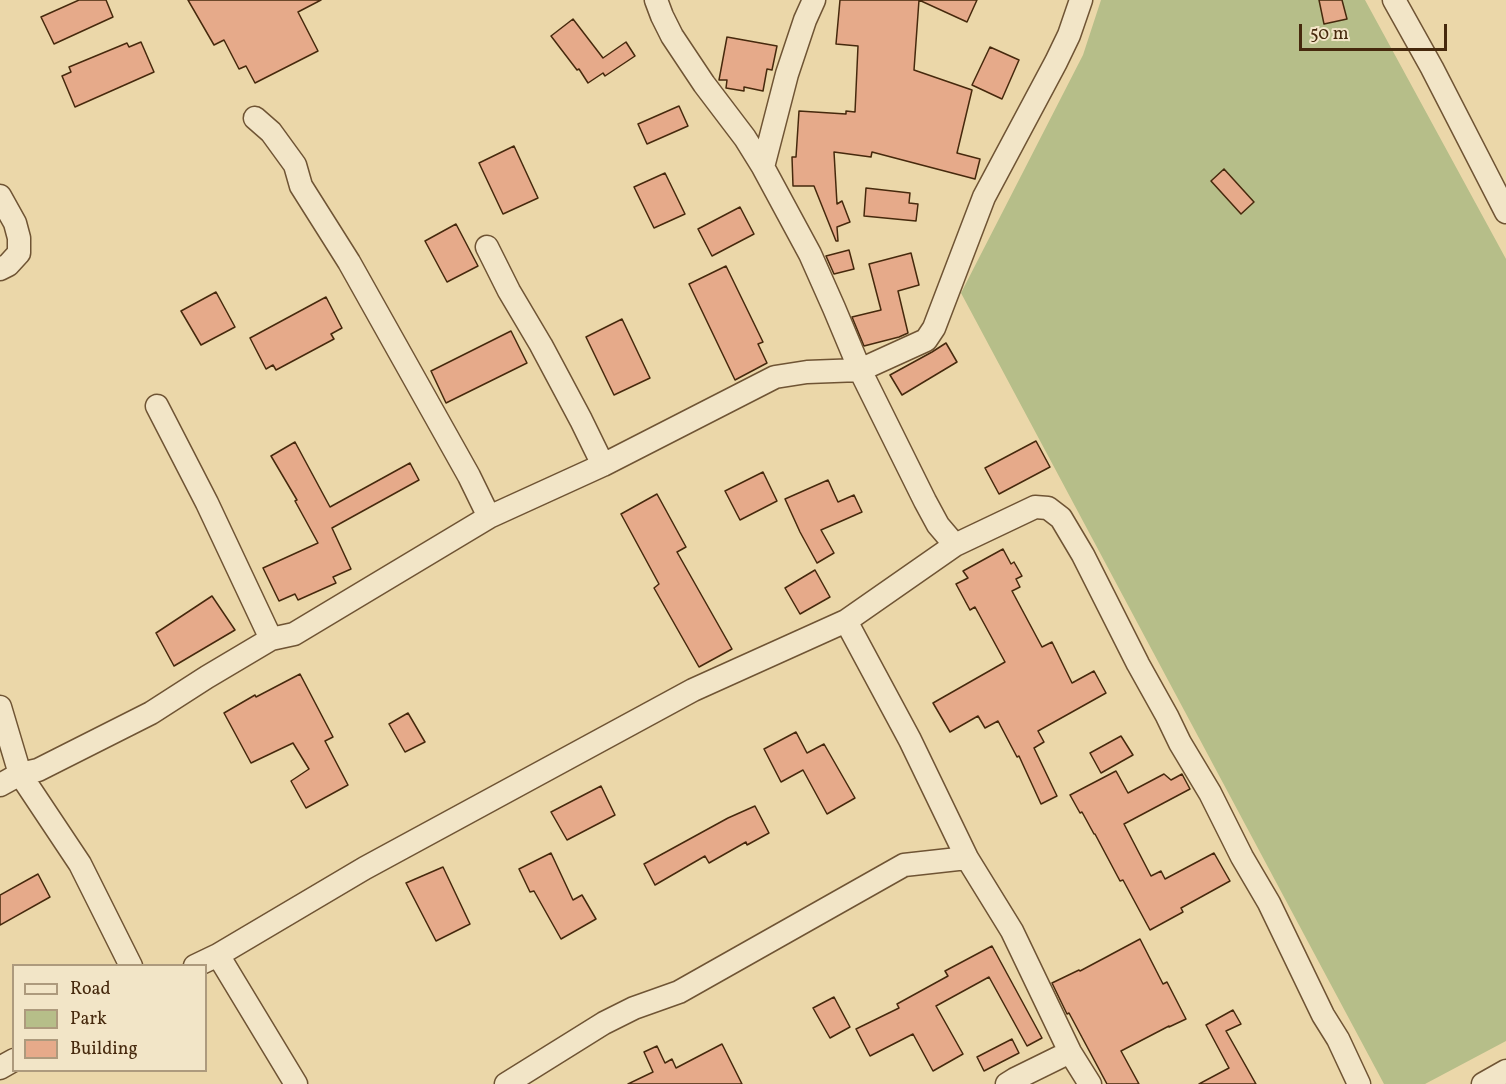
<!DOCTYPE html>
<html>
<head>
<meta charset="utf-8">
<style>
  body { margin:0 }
  #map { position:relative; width:1506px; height:1084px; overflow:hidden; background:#ebd7a9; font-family:Vollkorn,serif }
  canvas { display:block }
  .legend { position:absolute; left:12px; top:964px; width:195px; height:108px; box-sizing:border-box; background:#f2e5c7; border:2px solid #ad9a7d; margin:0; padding:8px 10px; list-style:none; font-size:18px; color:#46290d }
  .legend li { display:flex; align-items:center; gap:12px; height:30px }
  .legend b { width:30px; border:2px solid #ad9a7d }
  .scale { position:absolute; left:1299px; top:24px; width:148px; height:27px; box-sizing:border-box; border:3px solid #46290d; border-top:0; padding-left:8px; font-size:18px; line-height:21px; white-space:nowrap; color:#46290d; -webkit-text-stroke:4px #f2e5c7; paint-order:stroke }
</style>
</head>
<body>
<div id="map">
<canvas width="1506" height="1084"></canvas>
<ul class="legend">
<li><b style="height:8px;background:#f2e5c7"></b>Road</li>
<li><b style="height:16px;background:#b6be89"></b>Park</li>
<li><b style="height:16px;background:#e6aa8a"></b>Building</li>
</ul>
<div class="scale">50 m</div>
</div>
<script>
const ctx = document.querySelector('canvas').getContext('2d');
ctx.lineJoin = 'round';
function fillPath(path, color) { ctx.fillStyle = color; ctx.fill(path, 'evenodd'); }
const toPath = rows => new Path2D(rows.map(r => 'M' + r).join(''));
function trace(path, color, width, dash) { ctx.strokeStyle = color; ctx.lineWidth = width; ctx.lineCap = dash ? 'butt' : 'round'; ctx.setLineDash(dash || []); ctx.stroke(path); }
const green = toPath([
  [1101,0,1365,0,1506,259,1506,1041,1425,1084,1384,1084,961,293,1083,55]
]);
const building = toPath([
  [79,0,106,0,113,17,54,44,41,17,79,0],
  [188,0,321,0,298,12,318,51,255,83,246,66,239,69,224,40,214,45,188,0],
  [840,0,977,0,967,22,919,0,914,70,972,90,957,153,980,159,975,179,872,152,871,157,834,152,837,204,842,201,850,222,837,227,838,241,836,241,814,186,793,186,792,157,796,157,799,111,846,114,846,111,855,112,858,46,836,44,840,0],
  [1319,0,1342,0,1347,19,1324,24,1319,0],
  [573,19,603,58,626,42,635,56,605,76,603,73,588,83,579,69,577,70,551,36,573,19],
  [727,37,777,46,772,70,767,69,763,91,744,87,744,91,726,88,727,80,719,80,727,37],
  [141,42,154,72,75,107,62,76,71,72,69,67,127,43,129,47,141,42],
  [990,47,1019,60,1002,99,972,85,990,47],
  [679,106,688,126,647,144,638,124,679,106],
  [514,146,538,198,503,214,479,163,514,146],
  [1224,169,1254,202,1241,214,1211,181,1224,169],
  [665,173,685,214,654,228,634,187,665,173],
  [866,188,910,193,909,203,918,204,916,221,864,216,866,188],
  [740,207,754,234,712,256,698,229,740,207],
  [456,224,478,266,447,282,425,241,456,224],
  [849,250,854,269,834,274,826,256,849,250],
  [911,253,919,285,898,291,908,333,899,337,864,346,852,317,881,310,869,264,911,253],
  [726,266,763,342,758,344,767,363,735,380,689,284,726,266],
  [216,292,235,327,201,345,181,311,216,292],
  [326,297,342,328,331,334,334,339,276,370,273,365,266,369,250,338,326,297],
  [622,319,650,378,614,395,586,337,622,319],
  [511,331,527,363,446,403,431,371,511,331],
  [946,343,957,362,902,395,890,375,932,352,946,343],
  [1036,441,1050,467,999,494,985,468,1036,441],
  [295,442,330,507,410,463,419,480,332,528,351,569,333,577,336,583,298,600,295,594,279,601,263,568,318,543,295,501,297,500,271,456,295,442],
  [763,472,777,501,740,520,725,491,763,472],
  [828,480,838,502,854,495,862,512,821,530,834,553,817,563,800,532,785,499,828,480],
  [657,494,686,547,677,552,732,649,699,667,654,588,659,584,621,514,657,494],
  [1003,549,1011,564,1014,562,1022,576,1016,579,1020,587,1012,591,1042,647,1052,642,1072,683,1094,671,1106,693,1038,731,1044,742,1034,748,1057,796,1041,804,1019,756,1017,757,998,721,985,728,978,716,950,732,933,703,1005,662,975,607,970,610,956,584,968,578,963,571,1003,549],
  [815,570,830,597,800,614,785,588,815,570],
  [212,596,235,630,174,666,156,633,212,596],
  [300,674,333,737,325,741,348,785,306,808,291,781,309,769,293,743,251,763,224,713,255,695,256,697,300,674],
  [408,713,425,742,405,752,389,724,408,713],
  [796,732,807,753,824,744,855,798,827,814,803,770,781,782,764,749,796,732],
  [1121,736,1133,755,1101,773,1090,753,1121,736],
  [1116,771,1128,793,1164,774,1171,780,1182,774,1190,789,1124,824,1151,876,1161,871,1165,879,1214,853,1230,881,1181,908,1183,912,1150,930,1123,880,1120,881,1095,834,1094,834,1082,812,1080,813,1070,795,1116,771],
  [601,786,615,815,567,840,551,812,601,786],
  [755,806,769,833,747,845,746,842,709,863,705,856,655,885,644,864,728,818,755,806],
  [551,853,573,900,582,895,596,919,561,939,534,891,530,892,519,869,551,853],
  [443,867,470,924,436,941,406,883,443,867],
  [38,874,50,897,0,925,0,895,38,874],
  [1140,939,1163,984,1167,982,1186,1019,1169,1027,1169,1026,1121,1051,1139,1084,1107,1084,1069,1013,1067,1014,1052,983,1079,970,1080,971,1140,939],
  [992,946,1042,1038,1027,1046,989,977,936,1006,963,1054,933,1071,913,1034,870,1056,856,1029,899,1008,897,1004,948,976,945,971,992,946],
  [834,997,850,1027,830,1038,813,1008,834,997],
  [1233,1010,1241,1024,1226,1031,1256,1084,1199,1084,1229,1068,1206,1025,1233,1010],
  [1012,1039,1019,1053,984,1071,977,1057,1012,1039],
  [722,1044,742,1084,628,1084,653,1072,644,1052,657,1046,665,1063,672,1059,676,1068,722,1044]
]);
const minor = toPath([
  [656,0,662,16,672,36,704,84,745,138,763,167,810,254,834,308,860,370,925,501,938,525,955,545,1035,507,1048,508,1061,518,1083,555,1138,664,1167,716,1180,743,1210,793,1242,857,1269,903,1323,1015,1338,1039,1359,1084],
  [1394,0,1432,68,1506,212],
  [255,118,271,132,295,165,301,186,349,262,469,476,489,517,603,465],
  [763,167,787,74,805,20,814,0],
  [0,196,15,223,19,238,19,253,8,265,0,269],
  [487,247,509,291,541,345,581,420,603,465,775,377,807,372,860,370,926,340,934,328,984,197,1056,62,1069,35,1081,0],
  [157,406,207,503,271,639,294,634,489,517],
  [846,621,910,740,967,858,1012,931,1070,1052,1090,1084],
  [0,707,20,774,80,864,131,966],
  [0,785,20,774,38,770,151,713,207,677,271,639],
  [218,955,296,1084],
  [195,966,218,955,365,868,693,690,846,621,955,545],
  [0,1068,14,1060],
  [506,1084,604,1023,634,1008,679,992,904,865,967,858],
  [1007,1084,1015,1079,1070,1052],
  [1483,1084,1506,1071]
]);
fillPath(green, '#b6be89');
fillPath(building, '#e6aa8a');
trace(building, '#46290d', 1.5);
trace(minor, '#6f5434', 25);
trace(minor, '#f2e5c7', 22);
</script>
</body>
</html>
